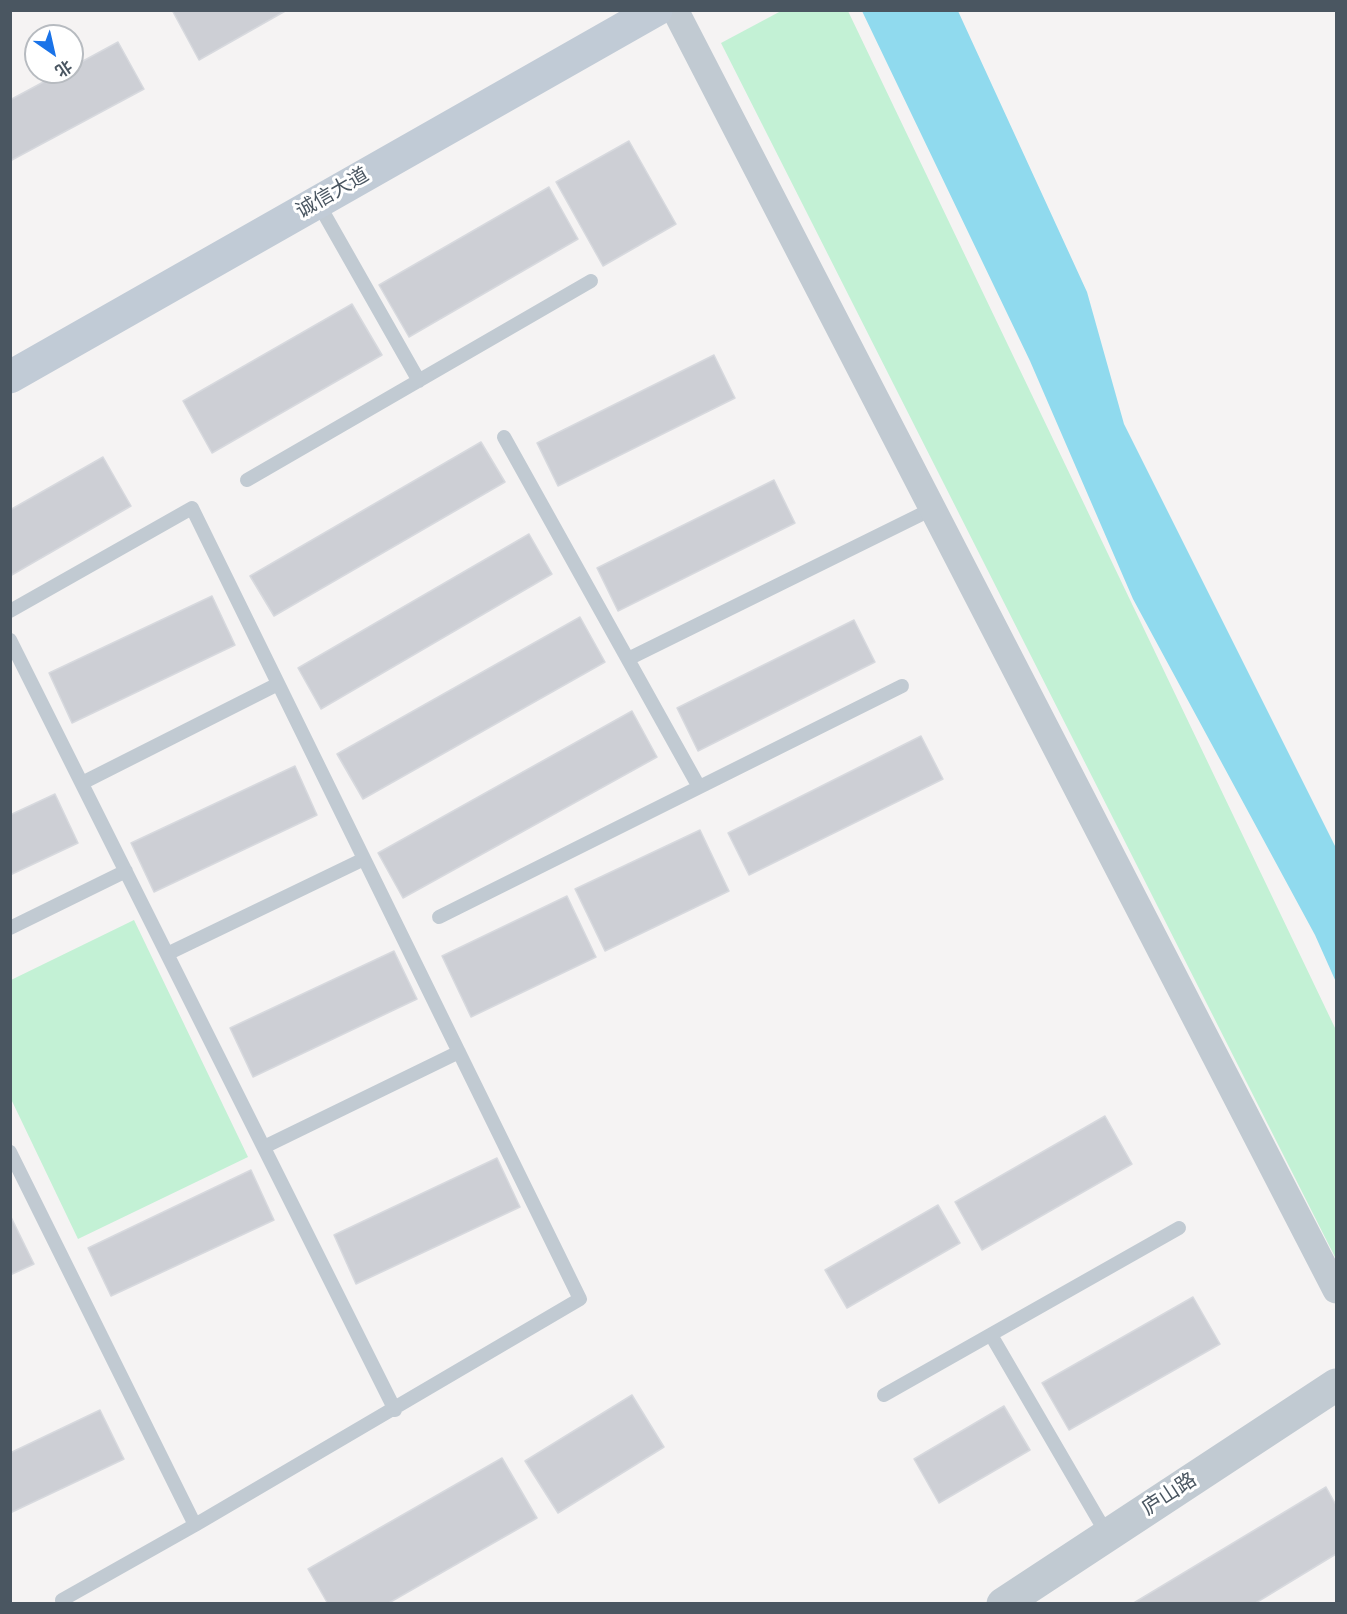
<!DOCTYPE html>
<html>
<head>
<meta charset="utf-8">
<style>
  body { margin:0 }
  #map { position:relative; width:1347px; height:1614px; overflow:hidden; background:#f5f3f3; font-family:"Sofia Sans Condensed","Noto Sans SC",sans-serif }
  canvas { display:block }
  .frame { position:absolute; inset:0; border:12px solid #4a5661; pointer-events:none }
  .north { position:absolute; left:24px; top:24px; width:60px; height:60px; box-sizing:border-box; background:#fff; border:2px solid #b7bbc0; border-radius:50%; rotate:146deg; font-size:16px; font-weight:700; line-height:24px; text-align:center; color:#4a5661 }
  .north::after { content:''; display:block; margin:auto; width:21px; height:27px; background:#1a73e8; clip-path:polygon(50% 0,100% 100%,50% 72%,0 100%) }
</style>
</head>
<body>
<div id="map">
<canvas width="1347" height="1614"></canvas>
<div class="frame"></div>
<div class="north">北</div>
</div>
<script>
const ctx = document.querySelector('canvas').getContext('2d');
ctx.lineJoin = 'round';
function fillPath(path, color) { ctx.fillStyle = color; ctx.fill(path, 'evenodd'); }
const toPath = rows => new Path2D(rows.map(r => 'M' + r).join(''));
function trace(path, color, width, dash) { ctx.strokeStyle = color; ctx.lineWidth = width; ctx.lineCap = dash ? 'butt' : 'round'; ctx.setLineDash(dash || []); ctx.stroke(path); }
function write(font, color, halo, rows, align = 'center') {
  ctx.font = font + ' "Sofia Sans Condensed","Noto Sans SC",sans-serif'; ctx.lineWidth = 6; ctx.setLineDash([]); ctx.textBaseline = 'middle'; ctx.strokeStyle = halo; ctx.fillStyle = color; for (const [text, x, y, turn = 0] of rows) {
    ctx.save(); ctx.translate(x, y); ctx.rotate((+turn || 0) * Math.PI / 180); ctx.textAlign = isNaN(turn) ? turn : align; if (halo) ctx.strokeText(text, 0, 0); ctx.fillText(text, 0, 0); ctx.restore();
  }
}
const green = toPath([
  [781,11,848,11,1336,1030,1336,1259,721,43],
  [134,920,248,1157,78,1239,11,1099,11,980]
]);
const water = toPath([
  [862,11,958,11,1087,292,1124,424,1336,848,1336,982,1315,935,1133,599,1030,361]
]);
const building = toPath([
  [172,10,287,10,199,60,172,10],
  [118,42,144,89,10,161,10,100,62,72,72,72,72,67,118,42],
  [629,141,676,224,603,266,556,182,629,141],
  [549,187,578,239,409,337,379,285,549,187],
  [352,304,382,355,212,453,183,401,352,304],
  [714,355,735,398,558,486,537,443,714,355],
  [481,442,505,482,274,616,250,576,481,442],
  [103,457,131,506,10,576,10,510,103,457],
  [774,480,795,523,618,611,597,568,774,480],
  [529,534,552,574,321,709,298,668,529,534],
  [212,596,235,645,72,723,49,673,212,596],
  [580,617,605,662,363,799,337,754,580,617],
  [854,620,875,662,698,751,677,708,854,620],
  [632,711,657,757,403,898,378,853,632,711],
  [921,736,943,779,749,875,728,833,921,736],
  [295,766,317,815,154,892,131,843,295,766],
  [55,794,78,843,10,875,10,815,55,794],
  [700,830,729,891,605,951,575,889,700,830],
  [567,896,596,957,471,1017,442,956,567,896],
  [394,951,417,999,253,1077,230,1028,394,951],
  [1105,1116,1132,1164,982,1250,955,1202,1105,1116],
  [497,1158,520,1207,356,1284,334,1235,497,1158],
  [251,1170,274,1220,111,1296,88,1248,251,1170],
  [938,1205,960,1243,847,1308,825,1270,938,1205],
  [10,1215,34,1264,10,1275,10,1215],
  [1193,1297,1220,1344,1069,1430,1042,1383,1193,1297],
  [632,1395,664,1447,558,1513,525,1461,632,1395],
  [1004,1406,1030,1450,939,1503,914,1459,1004,1406],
  [100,1410,124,1459,10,1513,10,1453,100,1410],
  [502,1458,537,1518,387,1604,328,1604,308,1569,502,1458],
  [1326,1487,1336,1505,1336,1554,1254,1604,1132,1604,1326,1487]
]);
const service = toPath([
  [318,203,419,381],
  [504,437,699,787],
  [247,480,591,281],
  [10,611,192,508,580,1299,195,1525,10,1152],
  [10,640,395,1410],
  [628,659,932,509],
  [82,783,278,684],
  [439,917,902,686],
  [10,928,126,871],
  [167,954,364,859],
  [264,1147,459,1052],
  [991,1335,1108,1536],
  [884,1395,1179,1228],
  [62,1600,195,1525]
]);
const minor = toPath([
  [675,10,1336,1290]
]);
const tertiary = toPath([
  [1003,1604,1336,1385]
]);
const secondary = toPath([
  [10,377,656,10]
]);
const streetNames = [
  ["诚信大道",333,194,-30],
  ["庐山路",1170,1495,-33]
];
fillPath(green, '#c3f1d5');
fillPath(water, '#90daee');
fillPath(building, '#cdcfd5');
trace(building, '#d7d9de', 1.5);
trace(service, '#c1cad2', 14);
trace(minor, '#c1cad2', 27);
trace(tertiary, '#c1cad2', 33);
trace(secondary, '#c1cbd6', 33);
write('20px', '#4a5661', '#fff', streetNames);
</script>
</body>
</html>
